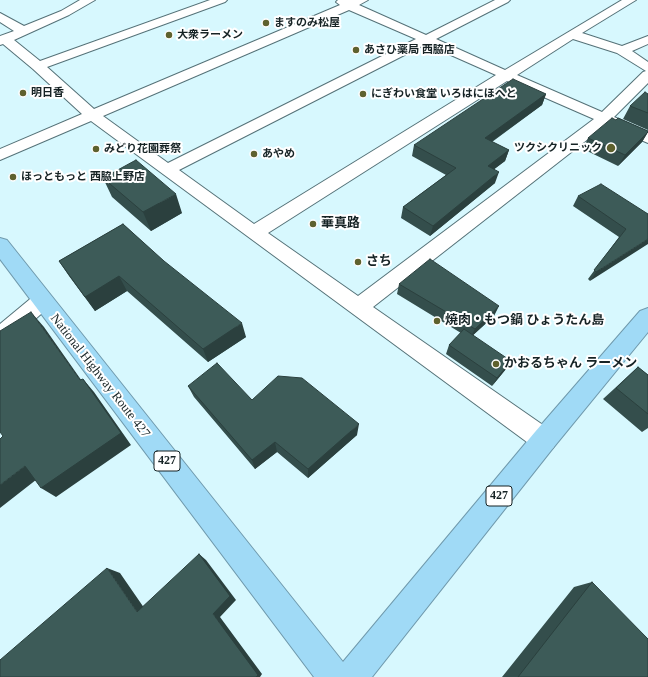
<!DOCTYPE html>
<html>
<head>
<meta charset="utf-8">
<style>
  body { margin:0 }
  canvas { display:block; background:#d7f8fe }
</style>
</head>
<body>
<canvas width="648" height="677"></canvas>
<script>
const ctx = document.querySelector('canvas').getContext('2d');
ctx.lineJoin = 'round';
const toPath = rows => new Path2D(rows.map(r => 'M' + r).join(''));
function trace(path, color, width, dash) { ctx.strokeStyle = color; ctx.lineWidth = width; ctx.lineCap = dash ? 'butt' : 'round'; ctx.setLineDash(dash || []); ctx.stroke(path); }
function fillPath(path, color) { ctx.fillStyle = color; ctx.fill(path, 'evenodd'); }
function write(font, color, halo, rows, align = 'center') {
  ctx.font = font + ' "Times New Roman","Noto Sans JP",serif'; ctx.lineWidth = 4; ctx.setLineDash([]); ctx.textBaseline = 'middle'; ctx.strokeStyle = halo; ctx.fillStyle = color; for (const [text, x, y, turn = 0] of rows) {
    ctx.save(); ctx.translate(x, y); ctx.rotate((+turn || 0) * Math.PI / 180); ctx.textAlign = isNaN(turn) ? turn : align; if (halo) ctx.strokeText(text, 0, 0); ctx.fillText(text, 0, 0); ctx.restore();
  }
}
const minor = toPath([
  [80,0,95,0,69,15,14,40,40,61,210,0,227,0,225,2,47,67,94,109,340,5,336,2,338,0,368,0,359,5,426,35,495,0,510,0,508,2,436,39,505,70,622,0,636,0,582,33,622,46,648,36,648,44,632,51,648,62,648,83,614,117,648,132,648,143,606,125,373,307,553,432,557,440,553,448,544,452,535,448,91,121,0,160,0,149,82,114,33,69,3,44,0,45,0,36,14,31,0,22,0,13,24,26,61,11,80,0],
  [349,10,416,39,168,163,103,116,349,10],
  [573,39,617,53,646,71,643,72,602,112,517,75,573,39],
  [426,44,496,75,254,224,179,170,426,44],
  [507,81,594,119,358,296,268,233,507,81],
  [42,293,49,295,52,301,49,307,8,343,0,346,0,324,35,295,42,293]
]);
const highway = toPath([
  [0,238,7,240,343,662,535,432,640,311,648,308,648,332,553,448,372,677,314,677,0,259,0,238]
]);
const wall = toPath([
  [546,94,542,105,492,142,509,150,505,161,494,169,495,183,430,236,401,218,403,207,446,175,412,156,414,145],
  [648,94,648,130,623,119,630,106],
  [648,131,648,132,642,142,618,166,583,149,588,138],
  [103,178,182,213,151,231,112,197],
  [578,196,648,214,590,281,588,279,619,237,573,206],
  [123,224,246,337,208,362,127,291,95,311,69,276,59,261],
  [399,284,494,316,473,335,506,369,492,386,446,354,449,345,461,333,397,294],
  [638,367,648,375,648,428,642,432,603,399],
  [188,386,252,400,357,435,308,478,277,452,255,469,194,397],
  [592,582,648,677,502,677,574,587]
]);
const shadedWall = toPath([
  [546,94,542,105,481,149,485,138],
  [648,132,642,142,618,166,625,155],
  [509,150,505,161,484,177,488,166],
  [499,172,495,183,430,236,433,226],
  [176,194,182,213,151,231,143,212],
  [648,239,648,244,590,281,596,272],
  [119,276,127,291,95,311,85,297],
  [499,306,494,316,470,338,475,329],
  [31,312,44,327,91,394,80,380],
  [242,323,246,337,208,362,203,349],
  [511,361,506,369,492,386,497,378],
  [83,379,94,392,131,445,56,497,41,488],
  [359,424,357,435,308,478,308,469],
  [275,442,277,452,255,469,252,460],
  [25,466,41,476,0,508,0,485],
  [199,554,206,560,236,600,220,617,262,674,260,677,256,677,213,614],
  [107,568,120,573,149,615,137,612]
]);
const building = toPath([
  [513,79,546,94,485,138,509,150,488,166,499,172,433,226,403,207,456,168,414,145,513,79],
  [645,92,648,94,648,113,630,106,645,92],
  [612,118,616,120,618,118,648,131,648,132,625,155,588,138,612,118],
  [136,160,176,194,143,212,103,178,136,160],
  [601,184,648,214,648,239,596,272,594,270,626,229,578,196,601,184],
  [123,224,164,261,242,323,203,349,119,276,85,297,59,261,123,224],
  [430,259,499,306,475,329,399,284,430,259],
  [31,312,80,380,83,379,121,433,41,488,25,466,0,485,0,439,3,436,0,432,0,331,31,312],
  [464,329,511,361,497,378,449,345,464,329],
  [217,363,252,400,278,376,302,378,359,424,308,469,275,442,252,460,188,386,217,363],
  [638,367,648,375,648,414,616,388,638,367],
  [199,554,230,596,213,614,258,675,256,677,0,677,0,660,107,568,137,612,199,554],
  [592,582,648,639,648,677,518,677,592,582]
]);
const markers = [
  [266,23,4,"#5e612e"],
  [169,35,4,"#5e612e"],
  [356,50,4,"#5e612e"],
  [23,93,4,"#5e612e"],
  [363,94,4,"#5e612e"],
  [611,148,5,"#5e612e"],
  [96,149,4,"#5e612e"],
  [254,154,4,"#5e612e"],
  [13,177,4,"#5e612e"],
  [313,224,4,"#5e612e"],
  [358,262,4,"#5e612e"],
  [437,321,4,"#5e612e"],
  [496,364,4,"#5e612e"]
];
const farPoinames = [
  ["ますのみ松屋",274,23],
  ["大衆ラーメン",177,35],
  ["あさひ薬局 西脇店",364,50],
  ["明日香",31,93],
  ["にぎわい食堂 いろはにほへと",371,94],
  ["ツクシクリニック",602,148,"right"],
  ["みどり花園葬祭",104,149],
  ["あやめ",262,154],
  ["ほっともっと 西脇上野店",21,177]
];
const shields = [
  [167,461,26],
  [499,496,26]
];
const shieldNames = [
  ["427",167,461],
  ["427",499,496]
];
const poiNames = [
  ["華真路",321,224],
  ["さち",366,262],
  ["焼肉・もつ鍋 ひょうたん島",445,321],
  ["かおるちゃん ラーメン",504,364]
];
const streetNames = [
  ["National Highway Route 427",100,376,52]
];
trace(minor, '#557278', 2);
trace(highway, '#709aad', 2);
fillPath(minor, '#fff');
fillPath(highway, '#a0daf6');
fillPath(wall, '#344e4c');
fillPath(shadedWall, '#2b403e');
fillPath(building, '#3d5b58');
trace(building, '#2b403e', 1);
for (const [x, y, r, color] of markers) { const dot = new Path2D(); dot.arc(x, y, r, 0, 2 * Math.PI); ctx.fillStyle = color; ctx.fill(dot); trace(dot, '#fff', 1.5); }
write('bold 11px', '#162325', '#fff', farPoinames, 'left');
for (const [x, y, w] of shields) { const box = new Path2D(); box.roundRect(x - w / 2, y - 10, w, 20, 3); ctx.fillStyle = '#fff'; ctx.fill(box); trace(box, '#162325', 1); }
write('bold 12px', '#162325', null, shieldNames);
write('bold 13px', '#162325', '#fff', poiNames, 'left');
write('13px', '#162325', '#fff', streetNames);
</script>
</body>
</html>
